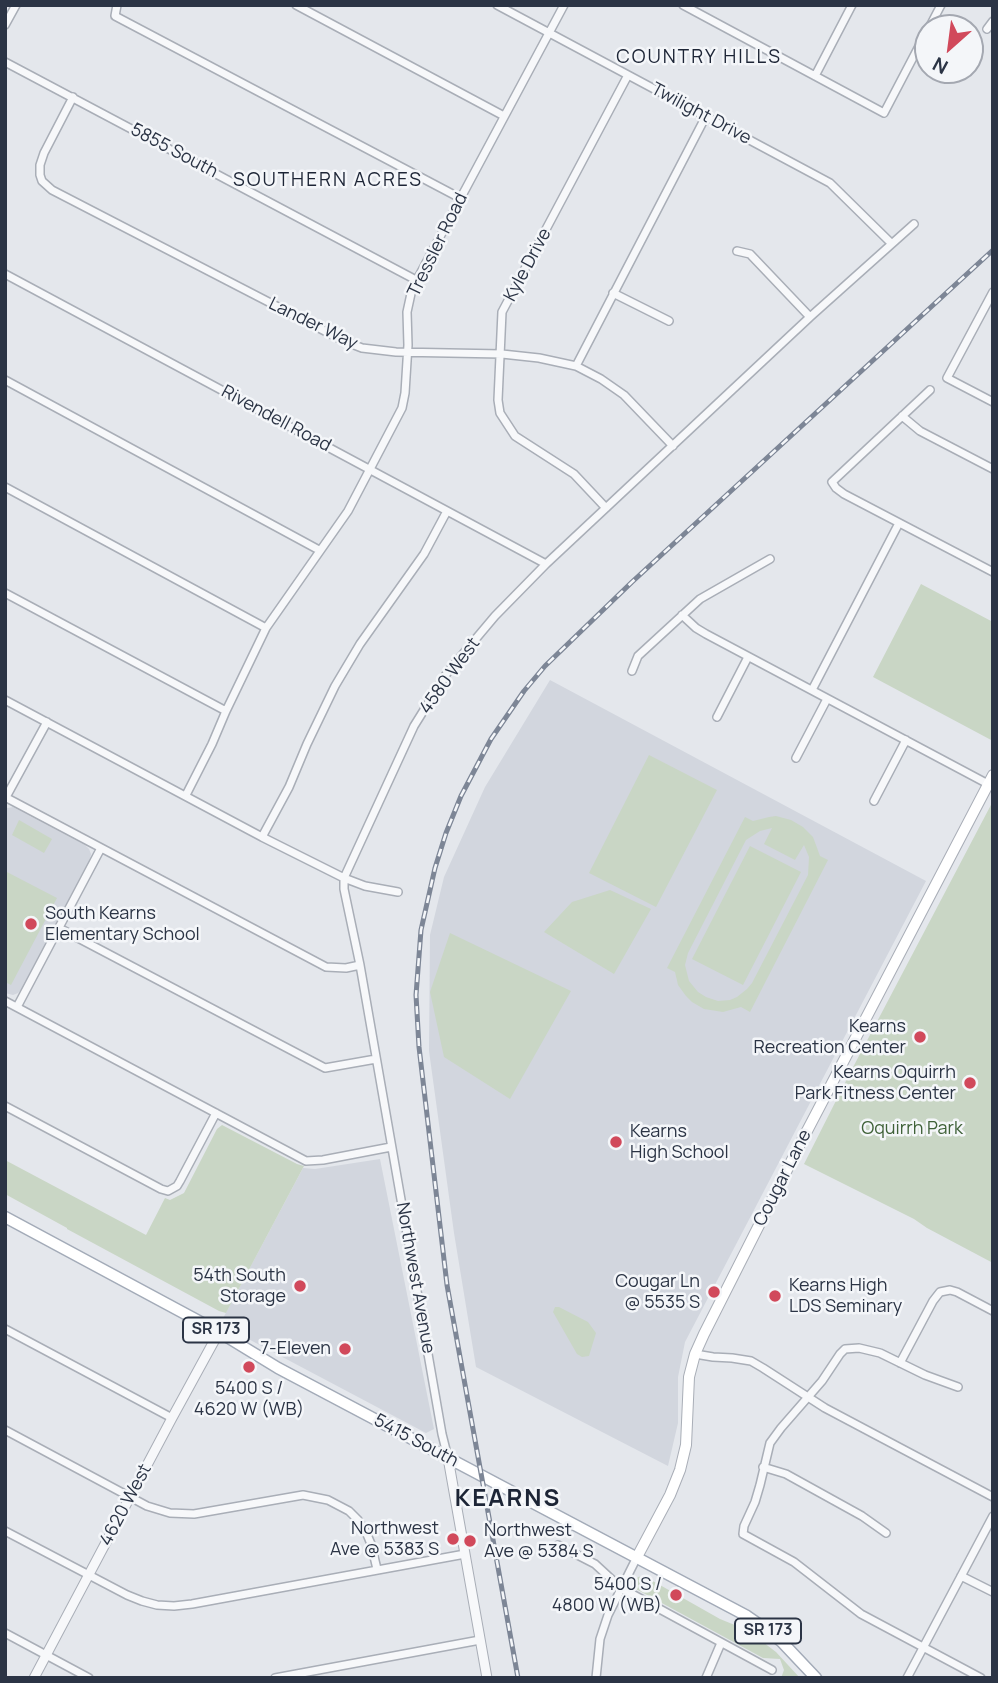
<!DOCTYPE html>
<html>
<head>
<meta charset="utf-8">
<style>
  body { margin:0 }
  #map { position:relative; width:998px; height:1683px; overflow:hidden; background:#e4e7ec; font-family:Manrope,sans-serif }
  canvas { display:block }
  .frame { position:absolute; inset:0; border:7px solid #2b3445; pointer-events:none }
  .north { position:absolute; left:914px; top:14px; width:70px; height:70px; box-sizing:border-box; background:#f4f6f9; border:2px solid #a4a8b1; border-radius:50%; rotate:208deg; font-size:19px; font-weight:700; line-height:28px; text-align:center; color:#2b3445 }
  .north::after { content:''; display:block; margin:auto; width:24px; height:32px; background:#d1495b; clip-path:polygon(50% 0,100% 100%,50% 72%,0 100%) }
</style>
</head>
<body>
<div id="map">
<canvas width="998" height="1683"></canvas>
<div class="frame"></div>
<div class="north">N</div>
</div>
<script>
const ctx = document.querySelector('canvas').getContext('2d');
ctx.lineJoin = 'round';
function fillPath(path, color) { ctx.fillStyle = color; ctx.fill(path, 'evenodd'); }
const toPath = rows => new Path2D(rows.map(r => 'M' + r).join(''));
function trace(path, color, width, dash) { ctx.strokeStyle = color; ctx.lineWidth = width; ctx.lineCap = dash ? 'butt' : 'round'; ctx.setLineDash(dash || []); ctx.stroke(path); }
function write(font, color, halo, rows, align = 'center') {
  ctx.font = font + ' Manrope,sans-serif'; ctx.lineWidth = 5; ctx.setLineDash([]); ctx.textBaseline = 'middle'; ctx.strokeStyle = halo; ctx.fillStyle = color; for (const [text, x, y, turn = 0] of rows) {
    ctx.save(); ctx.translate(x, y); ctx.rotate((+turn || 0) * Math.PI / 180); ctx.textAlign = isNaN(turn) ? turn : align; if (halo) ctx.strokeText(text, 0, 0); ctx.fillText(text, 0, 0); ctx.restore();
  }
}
const built = toPath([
  [550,680,926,881,685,1342,678,1377,678,1423,668,1466,476,1367,454,1233,429,1051,430,935,444,877,485,787],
  [5,807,8,808,13,807,85,845,89,849,91,854,90,860,22,989,18,993,13,995,5,993],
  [380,1159,434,1429,426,1433,220,1324,303,1168,315,1169]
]);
const green = toPath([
  [921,584,993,622,993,741,873,677],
  [649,755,717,790,656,907,589,873],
  [993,801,993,1263,927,1228,914,1219,804,1164,850,1073],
  [776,816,791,820,803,827,813,837,820,856,828,860,750,1012,741,1007,723,1012,704,1009,692,1002,686,996,678,985,675,972,667,968,745,817,753,821,769,817],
  [772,828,764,844,795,860,804,845,809,857,808,875,752,983,747,989,737,997,730,1000,718,1001,706,997,698,992,689,981,685,965,688,953,746,840,760,831],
  [19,820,52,839,44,853,12,835],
  [750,846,801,872,743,985,692,959],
  [5,871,57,898,11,985,5,982],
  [610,890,651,909,614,974,544,932,572,902],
  [450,933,571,991,510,1099,444,1057,430,992],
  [222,1125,297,1164,304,1166,226,1313,219,1311,67,1229,67,1228,5,1194,5,1160,146,1235,165,1198,170,1200,184,1193,217,1129],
  [555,1307,559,1307,588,1322,596,1333,589,1356,582,1357,577,1354,553,1312],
  [644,1576,720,1619,747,1630,776,1652,800,1678,781,1678,784,1670,780,1659,763,1658,636,1589,634,1583,638,1577]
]);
const minor = toPath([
  [117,5,115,16,460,198],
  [296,5,504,116],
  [497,5,830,183,891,243],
  [683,5,884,113,928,29],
  [5,25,16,5],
  [929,28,941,5],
  [987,29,993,21],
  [5,62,416,280],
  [815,76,852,5],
  [73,97,44,153,40,165,40,175,42,181,52,190,344,341,362,348,396,352,502,354,539,358,576,366,601,379,624,395,673,446],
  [737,251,750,254,810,317],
  [5,274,546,564],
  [993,292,947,378,993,402],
  [613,293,669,321],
  [576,366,706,116],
  [5,380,319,550],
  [930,390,832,482,836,488,844,494,993,572],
  [902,416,920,431,993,469],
  [5,487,266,628],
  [606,508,574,474,515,436,500,413,498,400,502,312,628,75],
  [5,593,226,711],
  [682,615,696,628,706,634,988,784],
  [632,671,638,656,700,599,770,559],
  [812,690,899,523],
  [5,700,262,837,344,878,365,886,398,892],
  [717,717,748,657],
  [796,758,827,699],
  [186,795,212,744,226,711,266,628,348,511,402,408,405,393,408,345,407,312,412,289,564,5],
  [5,797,326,967,346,968,360,965],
  [6,797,47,722],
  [874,801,906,740],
  [262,837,289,787,307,744,335,686,360,644,424,554,447,511],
  [59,928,325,1068,376,1059],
  [5,1001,306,1161,323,1160,391,1147],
  [17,1007,101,848],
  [5,1106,161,1189,168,1191,177,1186,180,1181,216,1113],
  [5,1329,172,1418],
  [695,1354,713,1357,732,1358,751,1361,763,1368,825,1408,993,1497],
  [900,1363,933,1301,940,1292,950,1290,957,1292,993,1311],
  [958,1387,925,1375,880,1353,859,1348,845,1349,840,1354,822,1381,781,1428,770,1443,760,1485,755,1502,744,1526,743,1534,794,1562,861,1614,981,1678],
  [5,1430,147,1506,170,1513,194,1514,303,1495,328,1500,349,1511,358,1520,366,1532,371,1544,377,1569],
  [448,1458,442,1434,360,965,344,889,344,878,414,726,447,673,495,616,546,564,810,317,914,224],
  [763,1467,786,1474,862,1516,886,1533],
  [5,1531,127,1595,142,1601,157,1605,174,1606,192,1604,465,1554],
  [558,1545,595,1564,621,1588,772,1670],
  [961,1576,993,1592],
  [5,1633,89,1678],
  [275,1678,480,1640],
  [596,1678,600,1639,608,1615,637,1557],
  [706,1678,721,1643],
  [907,1678,993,1516]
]);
const tertiary = toPath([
  [448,1458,487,1678],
  [34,1678,172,1418,219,1332]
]);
const secondary = toPath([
  [637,1557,670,1495,680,1470,686,1445,689,1377,695,1354,704,1334,796,1152,993,775]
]);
const primary = toPath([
  [5,1217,219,1332,278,1368,747,1616,763,1627,782,1642,816,1678]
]);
const rail = toPath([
  [518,1678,447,1285,419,1047,416,995,421,930,435,868,446,833,461,796,491,739,524,691,545,666,632,582,993,250]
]);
const markers = [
  [31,924,7,"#d1495b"],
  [920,1037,7,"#d1495b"],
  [970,1083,7,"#d1495b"],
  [616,1142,7,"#d1495b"],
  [300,1286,7,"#d1495b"],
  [714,1292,7,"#d1495b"],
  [775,1296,7,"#d1495b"],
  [345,1349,7,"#d1495b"],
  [249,1367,7,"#d1495b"],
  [453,1539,7,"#d1495b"],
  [470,1541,7,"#d1495b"],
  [676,1595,7,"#d1495b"]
];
const shields = [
  [216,1330,66],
  [768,1631,66]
];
const shieldNames = [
  ["SR 173",216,1330],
  ["SR 173",768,1631]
];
const streetNames = [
  ["Twilight Drive",701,114,28],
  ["5855 South",174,151,28],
  ["Tressler Road",438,245,-64],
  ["Kyle Drive",528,265,-62],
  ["Lander Way",313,324,26],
  ["Rivendell Road",276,419,28],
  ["4580 West",450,676,-54],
  ["Cougar Lane",783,1178,-63],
  ["Northwest Avenue",415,1278,80],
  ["5415 South",416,1441,28],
  ["4620 West",126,1505,-62]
];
const poiNames = [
  ["South Kearns",45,914,"left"],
  ["Elementary School",45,935,"left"],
  ["Kearns",906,1027],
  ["Recreation Center",906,1048],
  ["Kearns Oquirrh",956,1073],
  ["Park Fitness Center",956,1094],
  ["Kearns",630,1132,"left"],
  ["High School",630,1153,"left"],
  ["54th South",286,1276],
  ["Storage",286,1297],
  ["Cougar Ln",700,1282],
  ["@ 5535 S",700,1303],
  ["Kearns High",789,1286,"left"],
  ["LDS Seminary",789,1307,"left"],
  ["7-Eleven",331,1349],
  ["5400 S /",249,1389,"center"],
  ["4620 W (WB)",249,1410,"center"],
  ["Northwest",439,1529],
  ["Ave @ 5383 S",439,1550],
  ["Northwest",484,1531,"left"],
  ["Ave @ 5384 S",484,1552,"left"],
  ["5400 S /",662,1585],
  ["4800 W (WB)",662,1606]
];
const parkNames = [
  ["Oquirrh Park",912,1129]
];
const neighbourhoodNames = [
  ["COUNTRY HILLS",699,58],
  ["SOUTHERN ACRES",328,181]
];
const districtNames = [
  ["KEARNS",508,1499]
];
fillPath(built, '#d2d6de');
fillPath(green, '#c9d6c5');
trace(minor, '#a9aeb7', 10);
trace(tertiary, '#a9aeb7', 11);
trace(secondary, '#a9aeb7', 12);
trace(primary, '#a3abb8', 13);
trace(minor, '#f7f8fa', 7);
trace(tertiary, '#f7f8fa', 9);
trace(secondary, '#fff', 10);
trace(primary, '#fff', 10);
trace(rail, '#7d8696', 5);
trace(rail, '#f4f6f9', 2.5, [8]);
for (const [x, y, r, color] of markers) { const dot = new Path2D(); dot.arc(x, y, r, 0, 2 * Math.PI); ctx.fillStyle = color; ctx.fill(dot); trace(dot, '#f4f6f9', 2.5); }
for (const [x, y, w] of shields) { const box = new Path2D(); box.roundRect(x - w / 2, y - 12.5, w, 25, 5); ctx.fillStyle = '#f4f6f9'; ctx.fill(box); trace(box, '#2b3445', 2); }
write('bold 16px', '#2b3445', null, shieldNames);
write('18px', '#2b3445', '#f4f6f9', streetNames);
write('18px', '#2b3445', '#f4f6f9', poiNames, 'right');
write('18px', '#3f6138', '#f4f6f9', parkNames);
ctx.letterSpacing = '2px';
write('19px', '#1d2536', '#f4f6f9', neighbourhoodNames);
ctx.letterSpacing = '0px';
ctx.letterSpacing = '2px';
write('bold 24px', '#1d2536', '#f4f6f9', districtNames);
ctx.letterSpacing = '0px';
</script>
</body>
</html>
